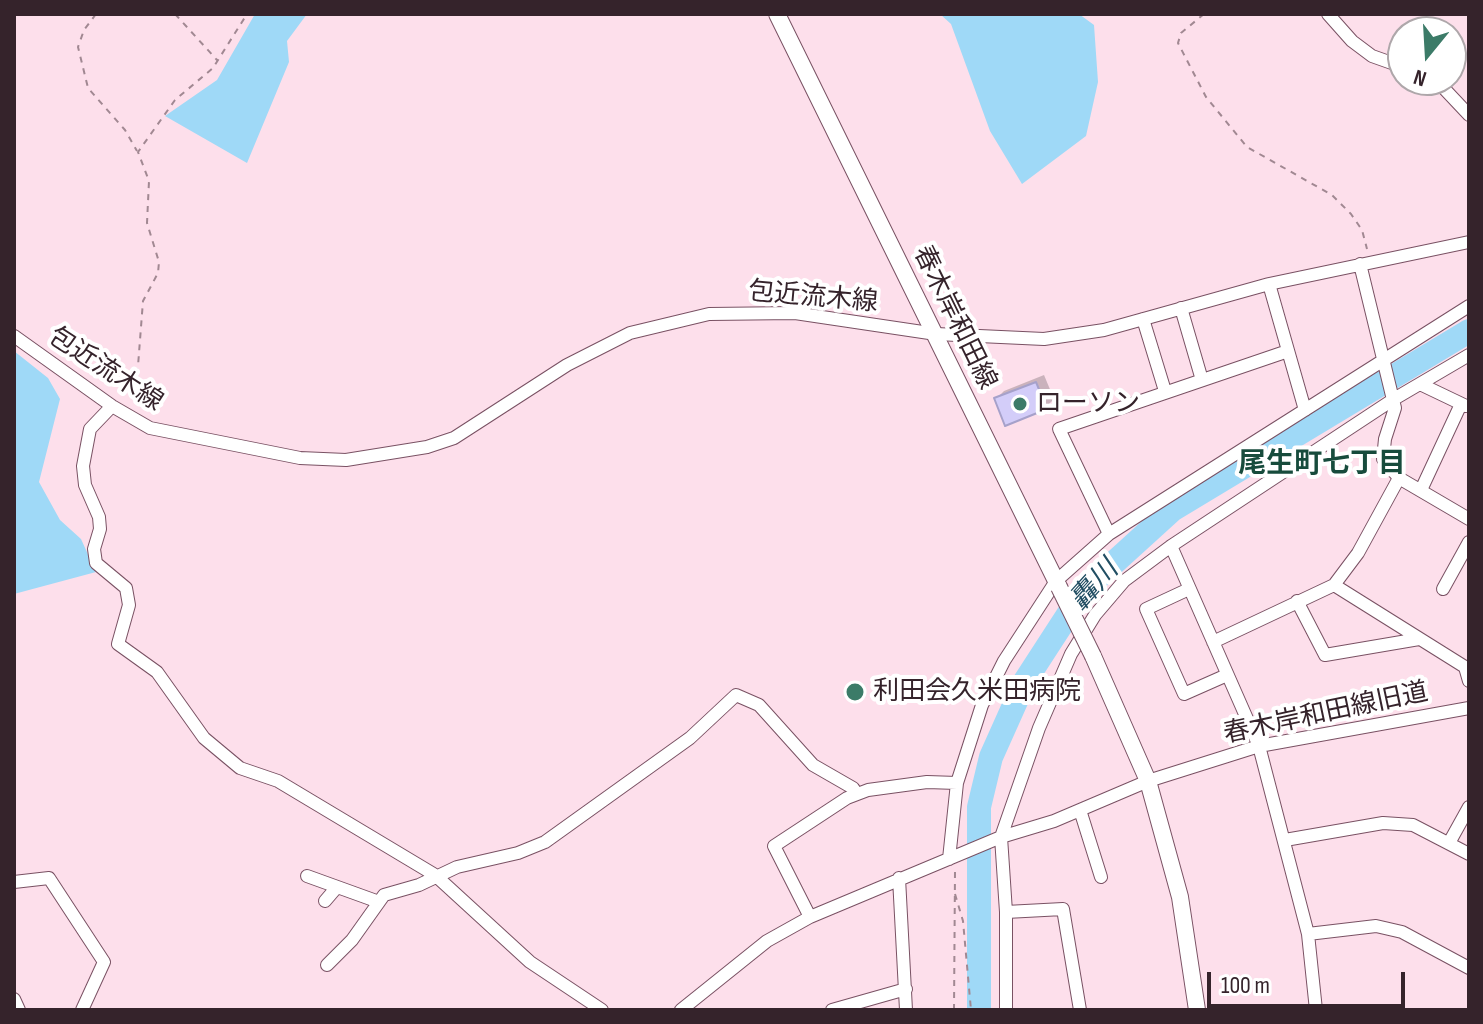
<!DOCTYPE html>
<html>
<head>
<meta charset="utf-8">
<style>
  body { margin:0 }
  #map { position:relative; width:1483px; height:1024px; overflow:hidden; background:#fddfeb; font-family:"Sofia Sans Condensed",sans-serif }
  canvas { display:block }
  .frame { position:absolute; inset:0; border:16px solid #35232b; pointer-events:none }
  .north { position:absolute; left:1387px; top:16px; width:80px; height:80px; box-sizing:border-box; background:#fff; border:2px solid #aea7aa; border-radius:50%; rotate:198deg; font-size:22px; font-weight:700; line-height:32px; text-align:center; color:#35232b }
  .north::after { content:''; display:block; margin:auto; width:28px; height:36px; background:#3c7b68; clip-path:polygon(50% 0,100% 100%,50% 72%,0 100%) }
  .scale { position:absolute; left:1207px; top:972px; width:198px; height:36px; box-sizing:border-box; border:4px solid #35232b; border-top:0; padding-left:10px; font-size:24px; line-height:28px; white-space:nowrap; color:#35232b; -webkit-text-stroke:6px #fff; paint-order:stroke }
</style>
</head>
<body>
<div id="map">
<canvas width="1483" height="1024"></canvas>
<div class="frame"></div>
<div class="north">N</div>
<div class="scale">100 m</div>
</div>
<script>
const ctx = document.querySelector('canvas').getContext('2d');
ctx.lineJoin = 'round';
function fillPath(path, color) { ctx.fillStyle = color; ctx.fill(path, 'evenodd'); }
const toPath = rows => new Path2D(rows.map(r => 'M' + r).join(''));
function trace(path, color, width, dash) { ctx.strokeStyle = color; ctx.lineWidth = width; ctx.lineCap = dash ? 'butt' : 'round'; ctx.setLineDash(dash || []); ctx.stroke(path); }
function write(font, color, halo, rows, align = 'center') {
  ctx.font = font + ' "Sofia Sans Condensed","Noto Sans JP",sans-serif'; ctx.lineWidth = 8; ctx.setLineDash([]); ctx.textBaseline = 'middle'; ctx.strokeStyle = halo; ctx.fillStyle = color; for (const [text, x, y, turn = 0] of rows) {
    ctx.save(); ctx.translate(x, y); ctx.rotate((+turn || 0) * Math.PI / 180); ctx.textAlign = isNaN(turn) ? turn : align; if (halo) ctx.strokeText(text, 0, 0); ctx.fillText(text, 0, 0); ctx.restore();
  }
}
const water = toPath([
  [255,14,307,14,287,41,289,62,247,163,165,116,217,80],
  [940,14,1079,14,1094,25,1098,82,1086,136,1022,184,990,131,951,24],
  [14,351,48,378,60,399,39,482,60,520,81,539,96,572,14,594]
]);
const shadow = toPath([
  [1044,375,1054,399,1046,407,996,399,1004,391]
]);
const river = toPath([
  [979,1010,979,807,991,757,1025,681,1084,590,1172,510,1469,331]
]);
const building = toPath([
  [1036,382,1047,409,1005,426,994,398,1036,382]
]);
const path = toPath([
  [96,14,84,30,78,47,88,88,125,130,137,151],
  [175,14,217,60],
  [1204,14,1181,33,1178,43,1206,97,1247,147,1332,195,1351,214,1362,230,1367,249],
  [131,385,138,366,143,301,158,273,159,262,147,223,149,181,138,152,175,100,213,68,247,14],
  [955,894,963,921,971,1010],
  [954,1010,955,871]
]);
const minor = toPath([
  [1328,14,1352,41,1372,56,1403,67],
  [1436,80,1469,115],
  [1360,264,1395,408,1385,439,1383,459,1399,478,1469,519],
  [1269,284,1305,410],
  [1181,308,1202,380],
  [1143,319,1165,391],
  [14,336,112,406,150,428,300,458,346,460,427,447,454,438,567,365,630,333,709,314,795,313,936,334,1044,339,1104,330,1269,284,1469,242],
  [1420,384,1466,406],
  [112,406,90,429,83,466,85,485,99,517,100,529,94,549,96,563,126,588,129,605,118,644,157,672,204,738,240,768,278,781,435,875,530,962,602,1010],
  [1421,490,1461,404],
  [1109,534,1059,429,1285,352],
  [1171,546,1259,746,1308,934,1316,1010],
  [1334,585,1465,667,1469,681],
  [1189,589,1146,609,1184,694,1227,675],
  [1443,589,1469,542],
  [1297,601,1325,655,1419,639],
  [1213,642,1334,585,1358,553,1399,478],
  [1080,810,1101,877],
  [1285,840,1383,823,1413,825,1469,854],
  [1449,843,1469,807],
  [949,859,957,783,982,705,1004,661,1056,581,1109,534,1469,306],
  [307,876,379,902],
  [899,878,906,1010],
  [14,882,49,878,104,962,82,1010],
  [325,901,337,887],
  [1006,912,1063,909,1080,1010],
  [810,917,774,846,847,798,868,790,927,782,957,783],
  [1308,934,1376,926,1402,932,1469,968],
  [327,965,352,940,384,895,419,885,457,867,518,853,545,842,690,738,736,695,759,705,813,765,853,788,857,794],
  [14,999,19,1010],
  [681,1010,767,941,810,917,1001,837,1054,821,1148,781,1259,746,1469,708],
  [832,1010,906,989],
  [1006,1010,1006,912,1001,837,1039,728,1071,654,1095,615,1124,581,1171,546,1394,399,1469,355]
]);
const major = toPath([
  [777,14,1059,587],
  [1093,656,1148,781,1180,897,1197,1010]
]);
const majorBridge = toPath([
  [1059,587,1093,656]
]);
const markers = [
  [1020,404,8,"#3c7b68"],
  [855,692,10,"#3c7b68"]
];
const streetNames = [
  ["包近流木線",813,298,5],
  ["春木岸和田線",954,318,64],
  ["包近流木線",105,370,33],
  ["春木岸和田線旧道",1326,714,-12]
];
const poiNames = [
  ["ローソン",1036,404],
  ["利田会久米田病院",873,692]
];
const neighbourhoodNames = [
  ["尾生町七丁目",1322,465]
];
const waterNames = [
  ["轟川",1095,586,-48]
];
fillPath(water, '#9fd9f7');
fillPath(shadow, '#0003');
trace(river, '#9fd9f7', 24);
fillPath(building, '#d3cdf9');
trace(building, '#a6a1ca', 2);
trace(minor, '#795163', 14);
trace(major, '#795163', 18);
trace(path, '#a18892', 2, [6, 6]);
trace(minor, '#fff', 12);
trace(major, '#fff', 16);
trace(majorBridge, '#795163', 18, []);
trace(majorBridge, '#fff', 16);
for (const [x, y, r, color] of markers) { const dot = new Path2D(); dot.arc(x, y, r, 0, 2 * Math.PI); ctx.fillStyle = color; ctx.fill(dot); trace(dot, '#fff', 3); }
write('26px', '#35232b', '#fff', streetNames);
write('26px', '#35232b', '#fff', poiNames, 'left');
write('bold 28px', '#174b3c', '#fff', neighbourhoodNames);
write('italic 28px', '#214e63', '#fff', waterNames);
</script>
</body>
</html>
